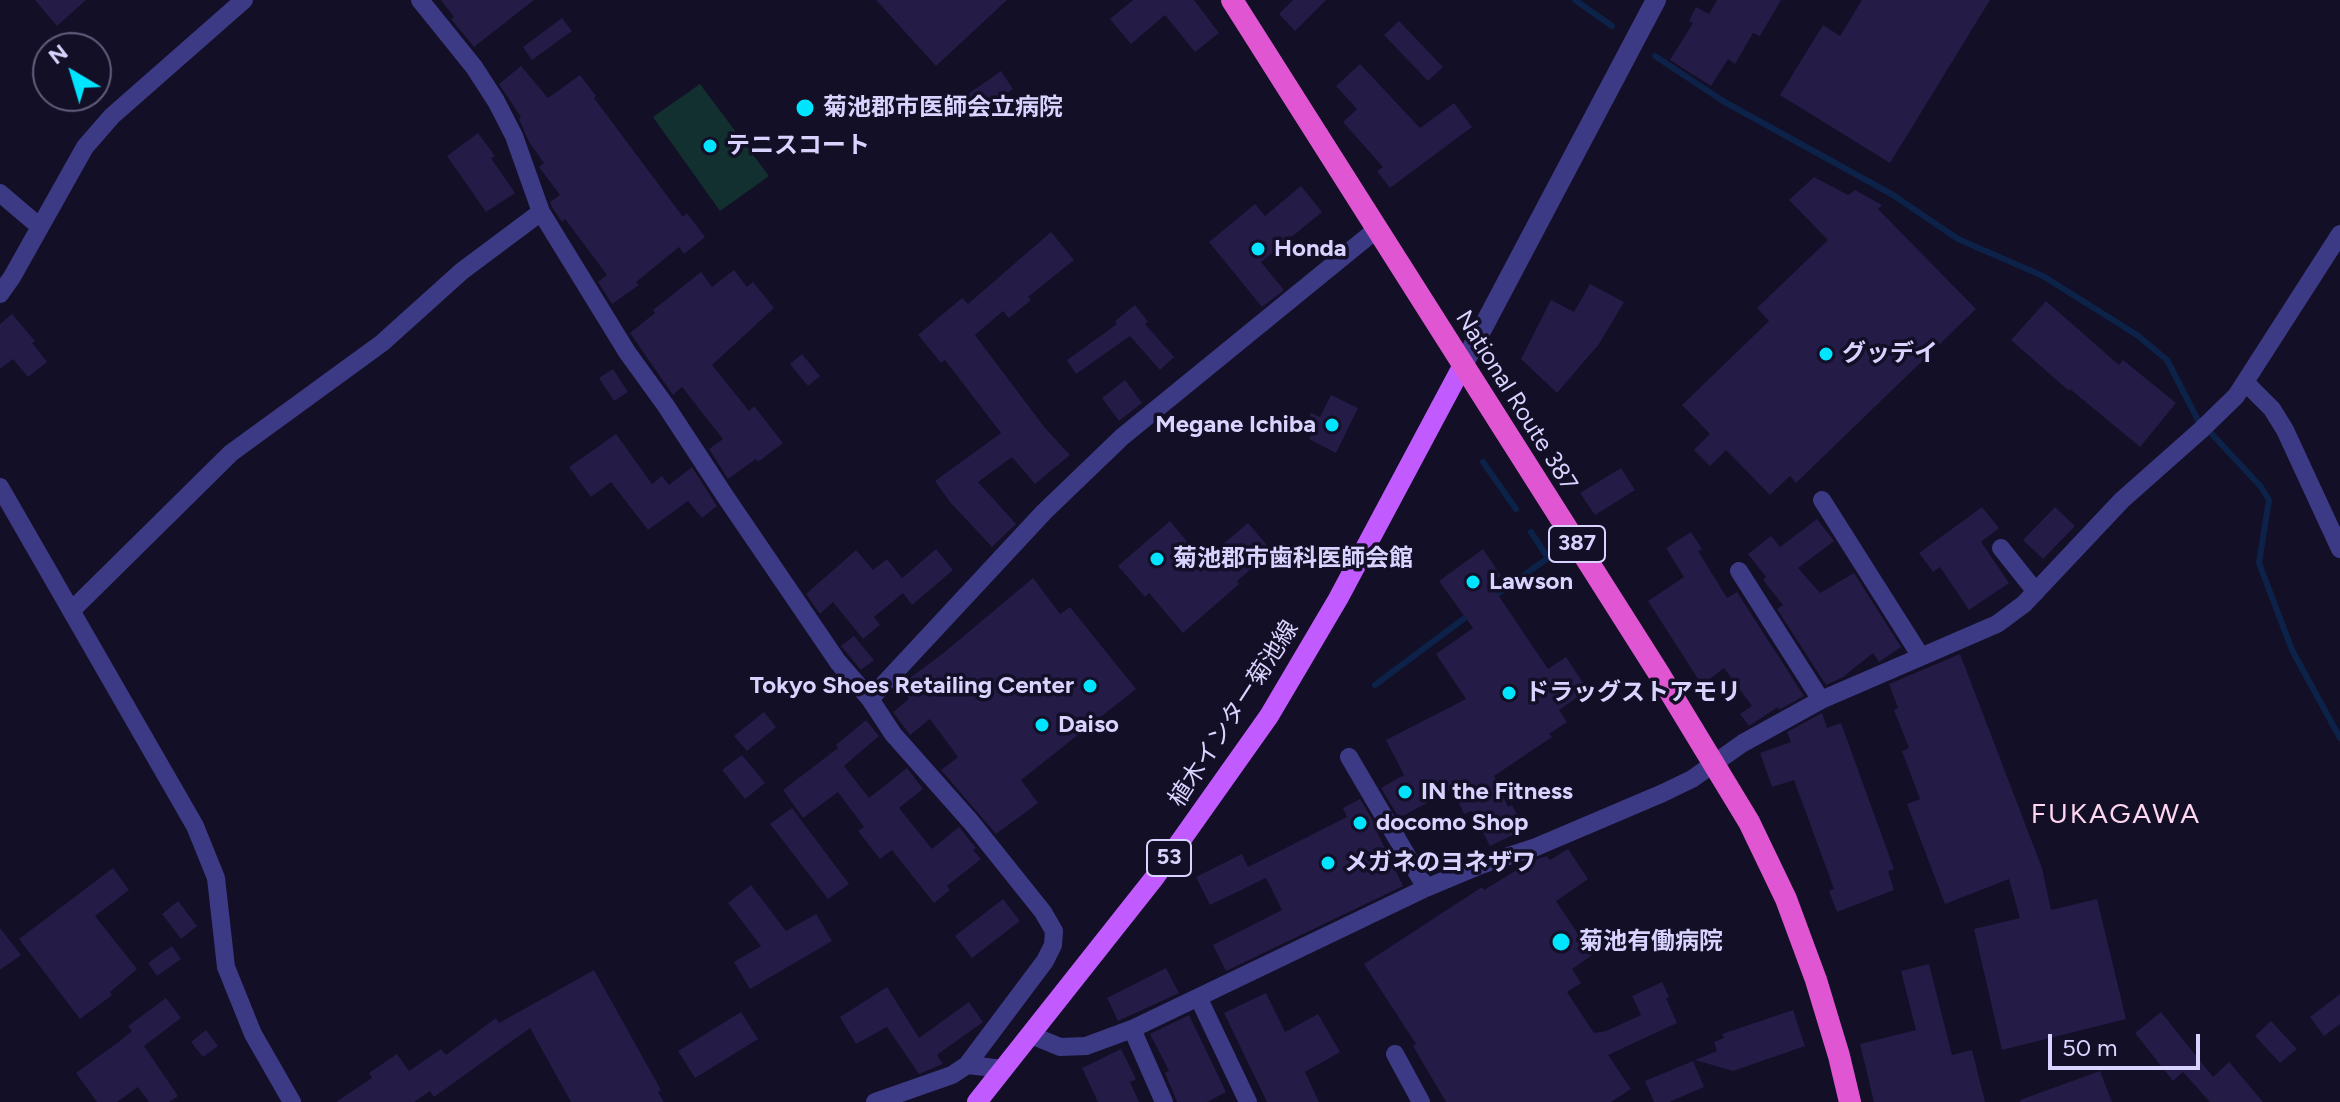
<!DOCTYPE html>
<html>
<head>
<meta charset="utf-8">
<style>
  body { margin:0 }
  #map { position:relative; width:2340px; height:1102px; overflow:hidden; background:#130f26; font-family:Figtree,sans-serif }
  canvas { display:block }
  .north { position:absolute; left:32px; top:32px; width:80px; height:80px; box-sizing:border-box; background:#130f26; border:2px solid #625e7d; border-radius:50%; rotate:322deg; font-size:22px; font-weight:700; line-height:32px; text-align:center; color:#d9d4ff }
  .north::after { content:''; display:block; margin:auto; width:28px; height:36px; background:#00e5ff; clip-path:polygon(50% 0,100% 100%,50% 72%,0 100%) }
  .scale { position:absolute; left:2048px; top:1034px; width:152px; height:36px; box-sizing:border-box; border:4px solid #d9d4ff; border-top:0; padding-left:10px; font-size:24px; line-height:28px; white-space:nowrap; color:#d9d4ff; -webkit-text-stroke:6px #130f26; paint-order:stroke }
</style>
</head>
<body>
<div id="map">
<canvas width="2340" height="1102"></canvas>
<div class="north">N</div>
<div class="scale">50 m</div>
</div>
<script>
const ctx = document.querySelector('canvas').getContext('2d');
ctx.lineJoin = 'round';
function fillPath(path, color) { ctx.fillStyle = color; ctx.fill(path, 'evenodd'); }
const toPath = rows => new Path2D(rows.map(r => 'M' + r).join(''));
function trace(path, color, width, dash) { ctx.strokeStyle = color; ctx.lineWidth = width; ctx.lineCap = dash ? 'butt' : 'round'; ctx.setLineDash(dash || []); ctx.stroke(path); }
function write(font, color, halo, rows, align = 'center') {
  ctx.font = font + ' Figtree,"Noto Sans JP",sans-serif'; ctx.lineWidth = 7; ctx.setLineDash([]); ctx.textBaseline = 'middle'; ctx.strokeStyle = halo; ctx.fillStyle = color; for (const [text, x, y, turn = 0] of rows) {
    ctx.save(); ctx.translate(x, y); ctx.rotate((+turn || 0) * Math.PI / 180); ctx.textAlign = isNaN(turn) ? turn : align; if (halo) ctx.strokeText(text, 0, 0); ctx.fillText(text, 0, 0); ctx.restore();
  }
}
const green = toPath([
  [700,84,769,176,720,211,653,117]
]);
const stream = toPath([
  [1575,0,1612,26],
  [1655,56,1723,101,1893,195,1958,239,2043,276,2137,335,2167,360,2199,422],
  [2210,432,2261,487,2269,500,2259,563,2292,650,2340,738],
  [1483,462,1516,509],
  [1492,598,1548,558,1531,532],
  [1375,685,1470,614]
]);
const building = toPath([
  [35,0,86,0,57,26],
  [441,0,534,0,474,47,451,19,454,17],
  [876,0,1007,0,936,66],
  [1133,0,1194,0,1219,33,1195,52,1165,15,1131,44,1110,19],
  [1293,0,1326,0,1295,31,1279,14],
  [1717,0,1781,0,1760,36,1753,33,1735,64,1728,59,1711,86,1670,60,1693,23,1689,21,1696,7,1709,14],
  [1862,0,1990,0,1890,163,1780,95,1823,25,1840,36],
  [562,18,572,31,532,60,523,47],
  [1399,21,1443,67,1428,81,1384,35],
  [1360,64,1420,128,1454,103,1472,127,1390,188,1377,171,1383,167,1343,122,1357,109,1336,86],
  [521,66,548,98,580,75,596,96,594,98,683,217,687,213,705,237,684,254,679,247,636,282,639,285,612,304,598,282,607,275,565,219,562,222,552,207,550,202,560,195,539,167,544,163,529,142,519,119,521,117,499,84],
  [1001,71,1013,89,974,117,961,99],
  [478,133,495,156,491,158,515,193,486,212,447,156],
  [1814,177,1848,195,1855,190,1882,205,1878,209,1976,309,1796,483,1790,476,1770,495,1726,450,1710,466,1694,450,1710,434,1682,405,1769,321,1757,308,1828,240,1789,200],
  [1301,186,1322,212,1261,262,1284,290,1262,307,1209,242,1255,204,1265,216],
  [1051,232,1074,260,1028,297,1031,300,1009,318,1003,311,975,335,1045,428,1070,455,1035,484,1012,457,978,482,1016,524,992,547,950,502,935,481,1001,433,945,360,941,363,918,335,962,298,968,304],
  [734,270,747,287,753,282,774,308,712,365,749,411,754,406,783,443,758,462,756,459,728,479,709,449,723,439,682,387,673,395,630,333,655,313,653,310,701,272,712,287],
  [1590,284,1624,302,1599,344,1557,393,1521,359,1551,300,1574,312],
  [2046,301,2119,365,2123,360,2176,403,2140,447,2070,389,2069,391,2011,340],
  [1135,305,1148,322,1145,324,1174,357,1160,370,1130,336,1076,374,1067,360,1117,324,1115,321],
  [12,314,35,341,32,343,47,362,28,377,13,359,0,369,0,324],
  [802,354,820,376,808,386,790,364],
  [613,369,628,392,614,401,599,378],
  [1125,380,1142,403,1119,421,1102,398],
  [1331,395,1358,408,1336,453,1309,439,1313,433,1303,428,1311,413,1320,417],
  [616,434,652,484,662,476,669,485,692,467,717,506,702,518,688,501,648,530,611,482,591,497,569,467],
  [1621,468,1635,490,1595,515,1580,493],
  [1982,507,1999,528,1981,542,2009,583,1969,610,1940,567,1933,572,1919,553],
  [2055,507,2075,526,2043,559,2023,540],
  [1817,519,1834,541,1798,568,1820,593,1854,573,1901,647,1879,662,1873,653,1843,677,1826,685,1777,609,1783,605,1763,580,1766,577,1748,554,1771,536,1780,547],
  [1170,521,1203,561,1248,523,1272,551,1237,581,1239,584,1183,633,1149,593,1145,597,1118,566],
  [1691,532,1702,549,1698,551,1727,598,1737,592,1804,696,1779,710,1778,707,1749,726,1740,714,1752,706,1724,668,1702,685,1648,601,1684,577,1666,548],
  [936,549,953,570,912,605,903,593,874,617,880,625,863,639,833,602,820,614,806,594,856,550,873,570,887,559,902,578],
  [1483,549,1501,576,1490,583,1548,669,1566,657,1588,690,1559,710,1567,722,1549,734,1552,737,1494,776,1508,807,1512,805,1520,820,1514,823,1519,832,1490,846,1472,811,1464,814,1453,789,1399,818,1381,788,1404,775,1386,740,1466,699,1436,654,1473,628,1439,581],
  [1033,578,1060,614,1070,607,1136,689,1021,780,1038,803,996,834,941,770,958,757,930,719,910,735,893,712,909,699,899,686,941,655],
  [854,636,874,660,861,670,841,646],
  [1960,654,2042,868,2051,910,2097,899,2126,1019,2002,1050,1974,929,2020,918,2009,879,1945,904,1907,804,1920,799,1902,751,1909,748,1894,710,1898,708,1889,684],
  [764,712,776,727,747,751,734,736],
  [1822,713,1827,728,1841,723,1894,869,1888,871,1894,890,1837,912,1829,891,1834,889,1794,780,1772,787,1760,753,1791,742,1787,732],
  [866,720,879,736,844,766,869,798,907,768,923,789,899,808,932,849,959,827,976,848,973,850,981,859,947,886,950,890,934,903,892,850,880,859,858,831,864,827,838,792,803,818,783,790,838,748,836,745],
  [742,755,765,783,745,799,722,770],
  [1360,799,1378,829,1376,830,1403,886,1226,971,1213,945,1282,910,1266,878,1210,905,1196,877,1242,854,1248,867,1347,817,1343,808],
  [792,808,849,884,828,899,770,824],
  [1568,849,1588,879,1556,901,1592,955,1572,969,1581,983,1567,992,1594,1033,1606,1031,1641,1015,1632,996,1662,982,1669,997,1666,998,1677,1023,1608,1055,1631,1089,1611,1102,1446,1102,1413,1046,1416,1044,1364,964,1482,887,1484,890,1531,861,1547,856,1550,860],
  [113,868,129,890,95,916,137,969,110,992,112,995,80,1019,19,939],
  [751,885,786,931,816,914,832,941,750,989,734,962,761,946,728,903],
  [1003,899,1020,921,972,958,955,936],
  [178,901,197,926,181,939,162,914],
  [0,928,21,955,0,970],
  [172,946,181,959,157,976,148,963],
  [1929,964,1952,1055,1972,1050,1985,1102,1874,1102,1860,1044,1916,1030,1901,971],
  [1166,968,1179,993,1118,1021,1107,998],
  [594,970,661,1090,658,1092,664,1102,571,1102,530,1028,434,1097,430,1091,414,1102,336,1102,372,1078,369,1073,397,1054,409,1071,441,1049,446,1055,496,1018,499,1023],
  [887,987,919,1038,969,1002,983,1022,937,1055,943,1064,919,1074,887,1027,856,1044,840,1017],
  [1266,993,1285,1032,1318,1014,1340,1052,1305,1072,1319,1102,1267,1102,1224,1013],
  [2340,994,2340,1024,2324,1036,2310,1017],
  [166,998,181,1018,144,1046,178,1096,169,1102,149,1102,138,1087,117,1102,97,1102,76,1073,120,1041,132,1031,128,1026],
  [1793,1010,1805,1046,1733,1071,1695,1060,1717,1051,1714,1042,1724,1038,1722,1034],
  [741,1012,758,1039,695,1078,678,1051],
  [2161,1012,2213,1077,2229,1062,2263,1102,2210,1102,2183,1072,2173,1081,2135,1033],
  [1189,1015,1226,1092,1207,1102,1177,1102,1165,1073,1169,1071,1150,1034],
  [2271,1021,2297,1049,2280,1063,2255,1036],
  [206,1030,218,1046,203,1057,191,1042],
  [1121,1049,1136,1079,1130,1082,1139,1102,1098,1102,1082,1068],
  [1693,1061,1704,1087,1669,1102,1654,1102,1645,1081],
  [2100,1071,2112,1102,2020,1102,2020,1100]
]);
const minor = toPath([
  [420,0,474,67,496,101,514,136,541,212,627,352,666,406,725,496,838,662,870,699,893,734,971,822,1043,912,1054,931,1053,945,1045,961,967,1065,952,1075,875,1102],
  [0,193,40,227],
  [0,294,12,277,85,147,112,116,244,0],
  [2246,383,2272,409,2285,430,2340,549],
  [0,487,195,826,216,878,226,967,253,1034,292,1102],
  [1822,500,1920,655],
  [2001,548,2036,592],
  [1739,571,1821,700],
  [71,611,231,453,382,343,462,271,541,212],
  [870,699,1044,512,1122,437,1377,229],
  [1349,757,1426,888],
  [1199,999,1248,1102],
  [1132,1029,1164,1102],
  [1031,1035,1060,1047,1086,1046,1132,1029,1426,888,1481,865,1536,847,1663,793,1692,779,1743,743,1821,700,1997,624,2024,604,2122,500,2201,430,2236,396,2340,234],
  [1395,1054,1421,1102],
  [967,1065,1004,1069]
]);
const tertiary = toPath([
  [1463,365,1656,0]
]);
const primary = toPath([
  [977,1102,1155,877,1269,716,1338,599,1463,365]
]);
const trunk = toPath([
  [1232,0,1658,672,1749,822,1786,899,1816,980,1839,1056,1850,1102]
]);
const markers = [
  [805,108,10,"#00e5ff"],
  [710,146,8,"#00e5ff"],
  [1258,249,8,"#00e5ff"],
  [1826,354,8,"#00e5ff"],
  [1332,425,8,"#00e5ff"],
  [1157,559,8,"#00e5ff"],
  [1473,582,8,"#00e5ff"],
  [1090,686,8,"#00e5ff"],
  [1509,693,8,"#00e5ff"],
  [1042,725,8,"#00e5ff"],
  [1405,792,8,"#00e5ff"],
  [1360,823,8,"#00e5ff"],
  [1328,863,8,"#00e5ff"],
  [1561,942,10,"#00e5ff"]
];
const shields = [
  [1577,544,56],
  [1169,858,44]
];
const shieldNames = [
  ["387",1577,544],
  ["53",1169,858]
];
const poiNames = [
  ["菊池郡市医師会立病院",823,108],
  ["テニスコート",726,146],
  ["Honda",1274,249],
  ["グッデイ",1842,354],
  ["Megane Ichiba",1316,425,"right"],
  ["菊池郡市歯科医師会館",1173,559],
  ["Lawson",1489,582],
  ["Tokyo Shoes Retailing Center",1074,686,"right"],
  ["ドラッグストアモリ",1525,693],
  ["Daiso",1058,725],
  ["IN the Fitness",1421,792],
  ["docomo Shop",1376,823],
  ["メガネのヨネザワ",1344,863],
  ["菊池有働病院",1579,942]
];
const streetNames = [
  ["National Route 387",1516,401,58],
  ["植木インター菊池線",1234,714,-57]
];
const quarterNames = [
  ["FUKAGAWA",2116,815]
];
fillPath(green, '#12302f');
trace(stream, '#0c2248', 6);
fillPath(building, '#241b47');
trace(minor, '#3d3a85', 18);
trace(tertiary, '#3d3a85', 20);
trace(primary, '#c25bff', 20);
trace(trunk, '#e055d1', 22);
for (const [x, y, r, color] of markers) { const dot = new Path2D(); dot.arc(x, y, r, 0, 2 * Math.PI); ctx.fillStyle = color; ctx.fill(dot); trace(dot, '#130f26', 3); }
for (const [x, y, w] of shields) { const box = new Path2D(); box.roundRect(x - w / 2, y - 18, w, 36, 6); ctx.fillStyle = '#130f26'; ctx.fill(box); trace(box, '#d9d4ff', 2); }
write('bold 22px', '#d9d4ff', null, shieldNames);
write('bold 24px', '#d9d4ff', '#130f26', poiNames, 'left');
write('24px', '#d9d4ff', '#130f26', streetNames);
ctx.letterSpacing = '2px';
write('28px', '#ffd6f0', '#130f26', quarterNames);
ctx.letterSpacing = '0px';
</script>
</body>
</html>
